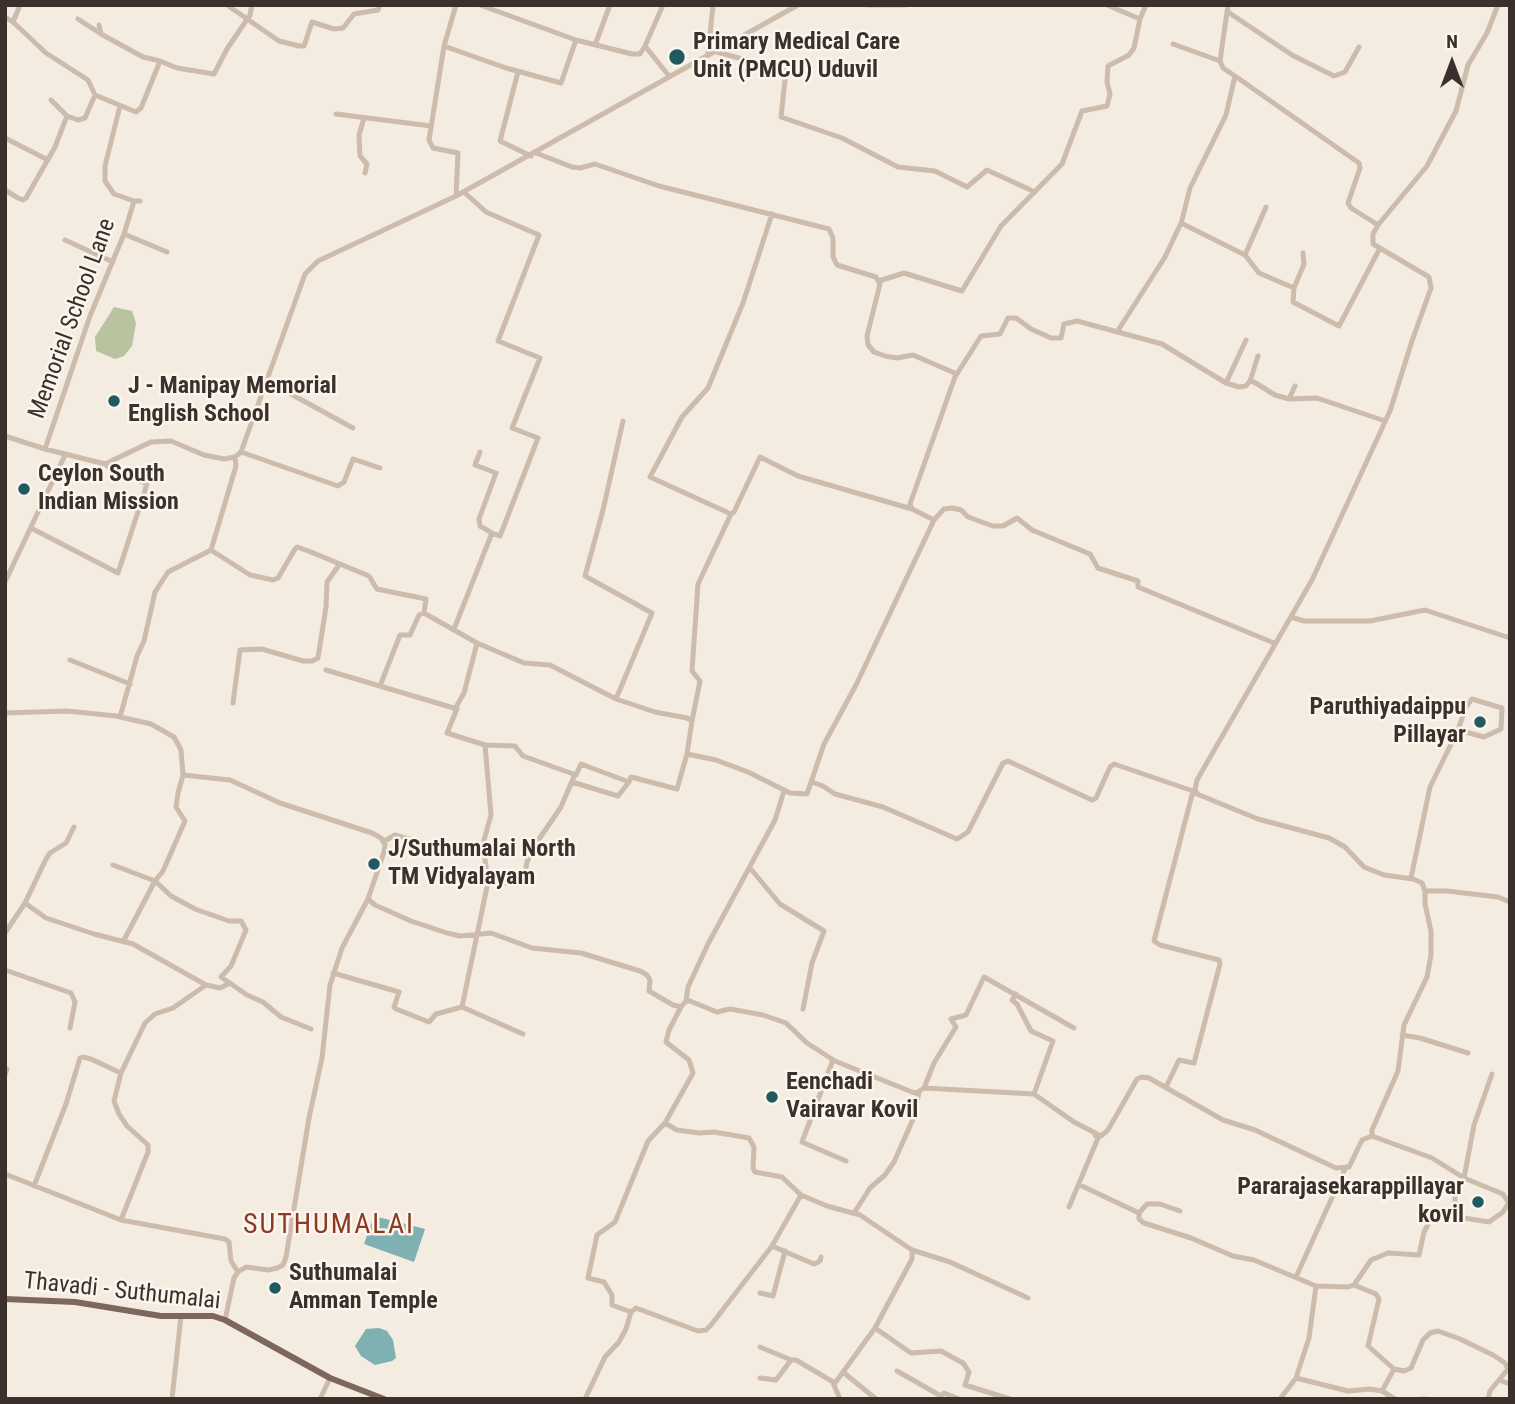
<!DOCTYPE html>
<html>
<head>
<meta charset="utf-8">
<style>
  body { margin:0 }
  #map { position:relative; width:1515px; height:1404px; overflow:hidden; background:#f4ebe1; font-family:"Roboto Condensed",sans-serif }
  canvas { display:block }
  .frame { position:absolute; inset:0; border:7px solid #3b302b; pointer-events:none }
  .north { position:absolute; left:1417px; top:28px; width:70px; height:70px; -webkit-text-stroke:5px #fbf5ee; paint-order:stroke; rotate:0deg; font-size:19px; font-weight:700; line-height:28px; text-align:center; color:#3b302b }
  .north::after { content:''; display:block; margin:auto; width:24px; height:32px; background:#3b302b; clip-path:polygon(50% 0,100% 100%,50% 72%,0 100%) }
</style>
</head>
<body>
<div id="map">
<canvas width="1515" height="1404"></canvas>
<div class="frame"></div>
<div class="north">N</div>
</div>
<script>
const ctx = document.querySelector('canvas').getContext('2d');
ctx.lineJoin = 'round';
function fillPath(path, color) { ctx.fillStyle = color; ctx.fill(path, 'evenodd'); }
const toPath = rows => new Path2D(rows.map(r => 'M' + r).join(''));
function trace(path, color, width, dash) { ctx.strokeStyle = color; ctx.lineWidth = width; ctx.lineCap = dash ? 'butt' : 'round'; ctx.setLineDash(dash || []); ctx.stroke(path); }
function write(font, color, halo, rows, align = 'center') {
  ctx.font = font + ' "Roboto Condensed",sans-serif'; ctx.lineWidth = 5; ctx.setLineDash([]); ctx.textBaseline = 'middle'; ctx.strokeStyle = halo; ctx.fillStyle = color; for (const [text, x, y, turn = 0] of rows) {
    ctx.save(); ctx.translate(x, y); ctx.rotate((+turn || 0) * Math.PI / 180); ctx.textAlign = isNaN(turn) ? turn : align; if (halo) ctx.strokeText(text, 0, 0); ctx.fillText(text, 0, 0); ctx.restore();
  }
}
const green = toPath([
  [114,307,132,311,136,323,132,346,124,356,115,359,96,351,95,337]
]);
const water = toPath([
  [374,1216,425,1229,414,1262,364,1244],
  [379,1328,387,1331,393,1340,396,1358,392,1361,375,1365,361,1356,355,1346,366,1329]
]);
const minor = toPath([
  [227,5,279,41,299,46,304,46,312,22,334,29,343,28,354,14,378,10,380,5],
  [480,5,576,40,632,54,640,54,645,46,663,5],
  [867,5,905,5],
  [1107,5,1140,19,1146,5],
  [1498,5,1487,33,1468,65,1456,111,1427,166,1378,225,1373,234,1373,244,1429,277,1431,288,1412,341,1390,411,1312,580,1197,780,1195,789,1197,794,1258,819,1329,838,1345,847,1364,867,1384,875,1413,879,1422,883,1425,891,1447,891,1498,897,1510,902],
  [1228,12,1292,55,1334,76,1345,72,1359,47],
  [5,17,13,22,46,53,88,80,95,95,136,112,141,108,160,61,177,68,214,74,227,49,250,15,252,5],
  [78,19,101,34],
  [13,22,20,5],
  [99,25,101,34,143,57,160,61],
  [1173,44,1220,61],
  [595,45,610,5],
  [444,46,506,68,561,83,576,40],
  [645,46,669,76],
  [713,51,786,71,781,117,842,138,898,167,935,171,967,187,987,170,1035,192],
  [708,54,713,5],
  [518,72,500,141,531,156],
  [1235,76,1359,163,1360,168,1348,203,1351,208,1378,225],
  [51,100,67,116],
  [120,106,105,166,105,181,114,194,134,201,140,201],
  [336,114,431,126],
  [364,118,359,135,360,156,367,164,365,173],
  [5,138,48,160],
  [536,153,572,167,580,168,595,164,659,186,829,229,833,238,833,257,837,265,876,277,880,284,867,336,868,345,874,352,885,356,897,358,913,355,957,374],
  [5,190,18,198,23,200,26,198,55,147,67,116,78,120,85,118,95,95],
  [456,196,458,153,433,148,429,140,444,46,456,5],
  [1181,224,1190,188,1226,115,1235,76,1223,68,1220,61,1228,5],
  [124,234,167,252],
  [65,240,113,262],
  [1245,255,1266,207],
  [879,281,904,273,962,291,1001,226,1062,164,1082,111,1107,106,1110,94,1107,82,1108,66,1129,55,1134,48,1140,19],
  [1294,288,1304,264,1303,253],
  [1117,332,1165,257,1181,223,1245,255,1259,273,1294,288,1293,302,1339,326,1380,248],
  [267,381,353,428],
  [1250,381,1258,356],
  [1226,383,1246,340],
  [1289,399,1295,386],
  [5,436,45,449,105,464,151,442,171,441,204,455,224,459,235,457,241,452,305,274,318,261,456,196,798,5],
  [45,449,90,316,124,234,134,201],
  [241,452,338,486,344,482,353,459,380,468],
  [480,452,475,465,496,473,479,519,480,526,492,533],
  [235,457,236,466,211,550,250,575,273,580,278,578,295,549,297,547,311,552,369,576,377,589,426,599,424,613,477,643,524,663,550,665,616,699,655,712,687,718,692,721,687,754,716,760,748,772,790,793,807,794,824,744,856,685,934,520,944,509,952,508,961,510,968,517,993,526,1003,526,1017,518,1032,530,1090,554,1098,568,1138,581,1138,587,1274,643],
  [731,514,734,512,760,457,798,476,912,509],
  [934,520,912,509,910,504,955,377,981,336,1000,334,1008,318,1016,318,1031,329,1051,338,1061,338,1064,324,1077,321,1162,344,1226,383,1239,387,1246,386,1250,381,1254,382,1275,395,1289,399,1317,398,1385,421],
  [31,528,118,573,147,484,111,469,105,464],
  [5,582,65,455],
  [1291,617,1304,621,1370,621,1425,610,1510,638],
  [454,629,492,533,500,536,538,438,512,428,540,358,498,341,539,235,486,212,464,192],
  [70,660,130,684],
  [326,670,457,709,447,733,485,745,515,746,523,756,576,775,581,764,629,782,631,777,677,789,687,754],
  [380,686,400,635,410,635,419,615,424,613],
  [616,699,652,613,585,576,603,510,623,421],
  [233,703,240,650,262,649,303,661,312,661,318,658,326,607,327,582,339,565],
  [455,709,464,693,477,643],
  [5,713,67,711,116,716,151,724,174,737,181,750,183,775,230,780,280,803,372,833,381,838,385,844,384,852,368,899,375,905,411,921,447,933,460,936,491,933,532,948,581,953,640,971,647,975,650,980,649,991,673,1005,681,1007,686,1001,690,1001,717,1012,730,1009,763,1015,786,1023,807,1043,835,1061,912,1092,916,1093,924,1088,1034,1094,1074,1122,1101,1136,1108,1130,1137,1079,1142,1077,1149,1078,1223,1120,1255,1130,1336,1168,1349,1167,1362,1140,1372,1136,1432,1158,1464,1178,1503,1194,1510,1205],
  [120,717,137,656,144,641,155,592,168,572,211,550],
  [692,721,700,681,692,671,698,584,731,514,650,477,682,417,708,388,743,303,772,214],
  [572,782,618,796,629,782],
  [812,782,823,786,835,794,883,807,957,839,968,832,1003,763,1008,761,1092,800,1096,798,1110,767,1114,764,1196,792,1192,795,1154,941,1160,945,1219,960,1220,964,1194,1063,1179,1060,1166,1087],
  [383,842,395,835,456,853,458,848,485,856],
  [113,865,155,881,163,871,185,821,176,807,178,793,183,775],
  [750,868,780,904,824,931,812,963,803,1009],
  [1411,878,1430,787,1458,730,1466,707,1472,699,1502,708,1501,729,1484,737,1458,730],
  [488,882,523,884,527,862,533,848,561,807,575,774],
  [25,903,46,918,94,934,133,944,206,985,220,988,230,983],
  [5,933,25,903,46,859,50,853,66,843,74,827],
  [124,940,155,881,171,896,195,909,229,921,241,921,246,930,231,966,221,977,247,995,263,1002,281,1017,311,1029],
  [5,970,71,993,75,1002,70,1028],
  [333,973,399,992,394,1007,396,1009,429,1022,436,1014,462,1007,523,1034],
  [1016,994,1012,1000,1017,1004,1031,1031,1053,1041,1034,1094],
  [686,1001,688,987,708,944,775,820,784,791],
  [462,1007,488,882,483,844,491,815,485,745],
  [681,1007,669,1030,666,1042,689,1060,693,1073,665,1123,677,1130,699,1133,714,1132,749,1138,754,1147,753,1168,755,1172,782,1177,801,1195,827,1206,860,1215,912,1250,950,1262,1028,1298],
  [1402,1035,1420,1038,1468,1053],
  [833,1060,802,1142,846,1161],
  [1492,1074,1474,1125,1464,1178,1455,1194,1455,1210,1458,1217,1489,1222,1503,1212,1508,1204],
  [5,1075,7,1069],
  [924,1088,934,1063,956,1027,951,1019,966,1015,984,977,1074,1028],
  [1372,1136,1372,1130,1398,1071,1404,1025,1427,977,1431,955,1431,931,1425,904,1425,891],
  [5,1174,121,1220,225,1239,229,1242,231,1261,238,1272],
  [1080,1185,1139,1213,1147,1204,1160,1204,1180,1211],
  [34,1186,66,1104,80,1058,83,1057,91,1059,121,1073,145,1023,155,1014,173,1008,206,985],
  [1069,1207,1098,1138,1095,1135],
  [854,1213,870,1188,885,1175,894,1162,914,1117,919,1092],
  [1139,1213,1139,1219,1144,1223,1191,1238,1233,1256,1254,1260,1316,1286,1348,1287,1354,1285,1376,1294,1379,1299,1368,1346,1394,1369,1404,1371,1411,1368,1423,1340,1430,1333,1438,1331,1460,1339,1493,1355,1505,1363,1508,1369,1499,1380,1510,1384],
  [121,1220,148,1152,148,1145,127,1126,119,1114,114,1101,121,1073],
  [772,1246,814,1264,820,1261,821,1257],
  [1296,1277,1345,1169],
  [1354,1285,1371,1260,1388,1253,1419,1255,1424,1232,1432,1217,1448,1213,1458,1217],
  [760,1293,773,1296,785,1251],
  [631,1312,612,1305,612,1295,604,1282,588,1278,597,1235,615,1222,648,1141,665,1123],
  [225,1320,234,1278,238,1272,246,1267,268,1270,277,1268,283,1265,286,1257,309,1118,322,1058,330,985,342,948,368,899],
  [875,1328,911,1353,941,1351,963,1363,969,1372,965,1385,1010,1399],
  [760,1347,791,1360],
  [897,1371,941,1396,944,1393,959,1399],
  [843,1372,876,1399],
  [760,1378,776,1380,791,1360,796,1360,835,1383,875,1328,912,1259,912,1250],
  [1296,1378,1348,1391,1370,1389,1382,1391,1395,1399],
  [833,1383,840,1399],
  [1382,1391,1394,1369],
  [172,1399,181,1316],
  [320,1399,330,1378],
  [585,1399,605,1357,619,1342,626,1329,631,1312,636,1308,698,1331,706,1330,711,1325,772,1246,801,1195],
  [1280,1399,1296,1378,1309,1338,1316,1286],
  [1420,1399,1426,1399],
  [1488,1399,1490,1391,1499,1380]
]);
const major = toPath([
  [5,1299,75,1302,161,1316,213,1316,225,1320,330,1378,384,1399]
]);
const markers = [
  [677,57,9,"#1f5a5e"],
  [114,401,7,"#1f5a5e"],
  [24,489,7,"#1f5a5e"],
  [1480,722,7,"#1f5a5e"],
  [374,864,7,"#1f5a5e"],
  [772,1097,7,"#1f5a5e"],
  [1478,1202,7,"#1f5a5e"],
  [275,1288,7,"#1f5a5e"]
];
const poiNames = [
  ["Primary Medical Care",693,43],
  ["Unit (PMCU) Uduvil",693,71],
  ["J - Manipay Memorial",128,387],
  ["English School",128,415],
  ["Ceylon South",38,475],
  ["Indian Mission",38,503],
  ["Paruthiyadaippu",1466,708,"right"],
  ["Pillayar",1466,736,"right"],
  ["J/Suthumalai North",388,850],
  ["TM Vidyalayam",388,878],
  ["Eenchadi",786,1083],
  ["Vairavar Kovil",786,1111],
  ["Pararajasekarappillayar",1464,1188,"right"],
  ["kovil",1464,1216,"right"],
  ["Suthumalai",289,1274],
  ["Amman Temple",289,1302]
];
const streetNames = [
  ["Memorial School Lane",73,319,-70],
  ["Thavadi - Suthumalai",122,1292,6]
];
const quarterNames = [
  ["SUTHUMALAI",329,1226]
];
fillPath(green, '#b8c4a0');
fillPath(water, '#7fb0b2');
trace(minor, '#cdbbac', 5);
trace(major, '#7d675c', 6);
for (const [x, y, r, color] of markers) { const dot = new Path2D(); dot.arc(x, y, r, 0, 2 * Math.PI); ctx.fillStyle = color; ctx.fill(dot); trace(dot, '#fbf5ee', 2.5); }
write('bold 24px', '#3b302b', '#fbf5ee', poiNames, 'left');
write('24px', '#3b302b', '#fbf5ee', streetNames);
ctx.letterSpacing = '2px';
write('28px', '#8c3b22', '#fbf5ee', quarterNames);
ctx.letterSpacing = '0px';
</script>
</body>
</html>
